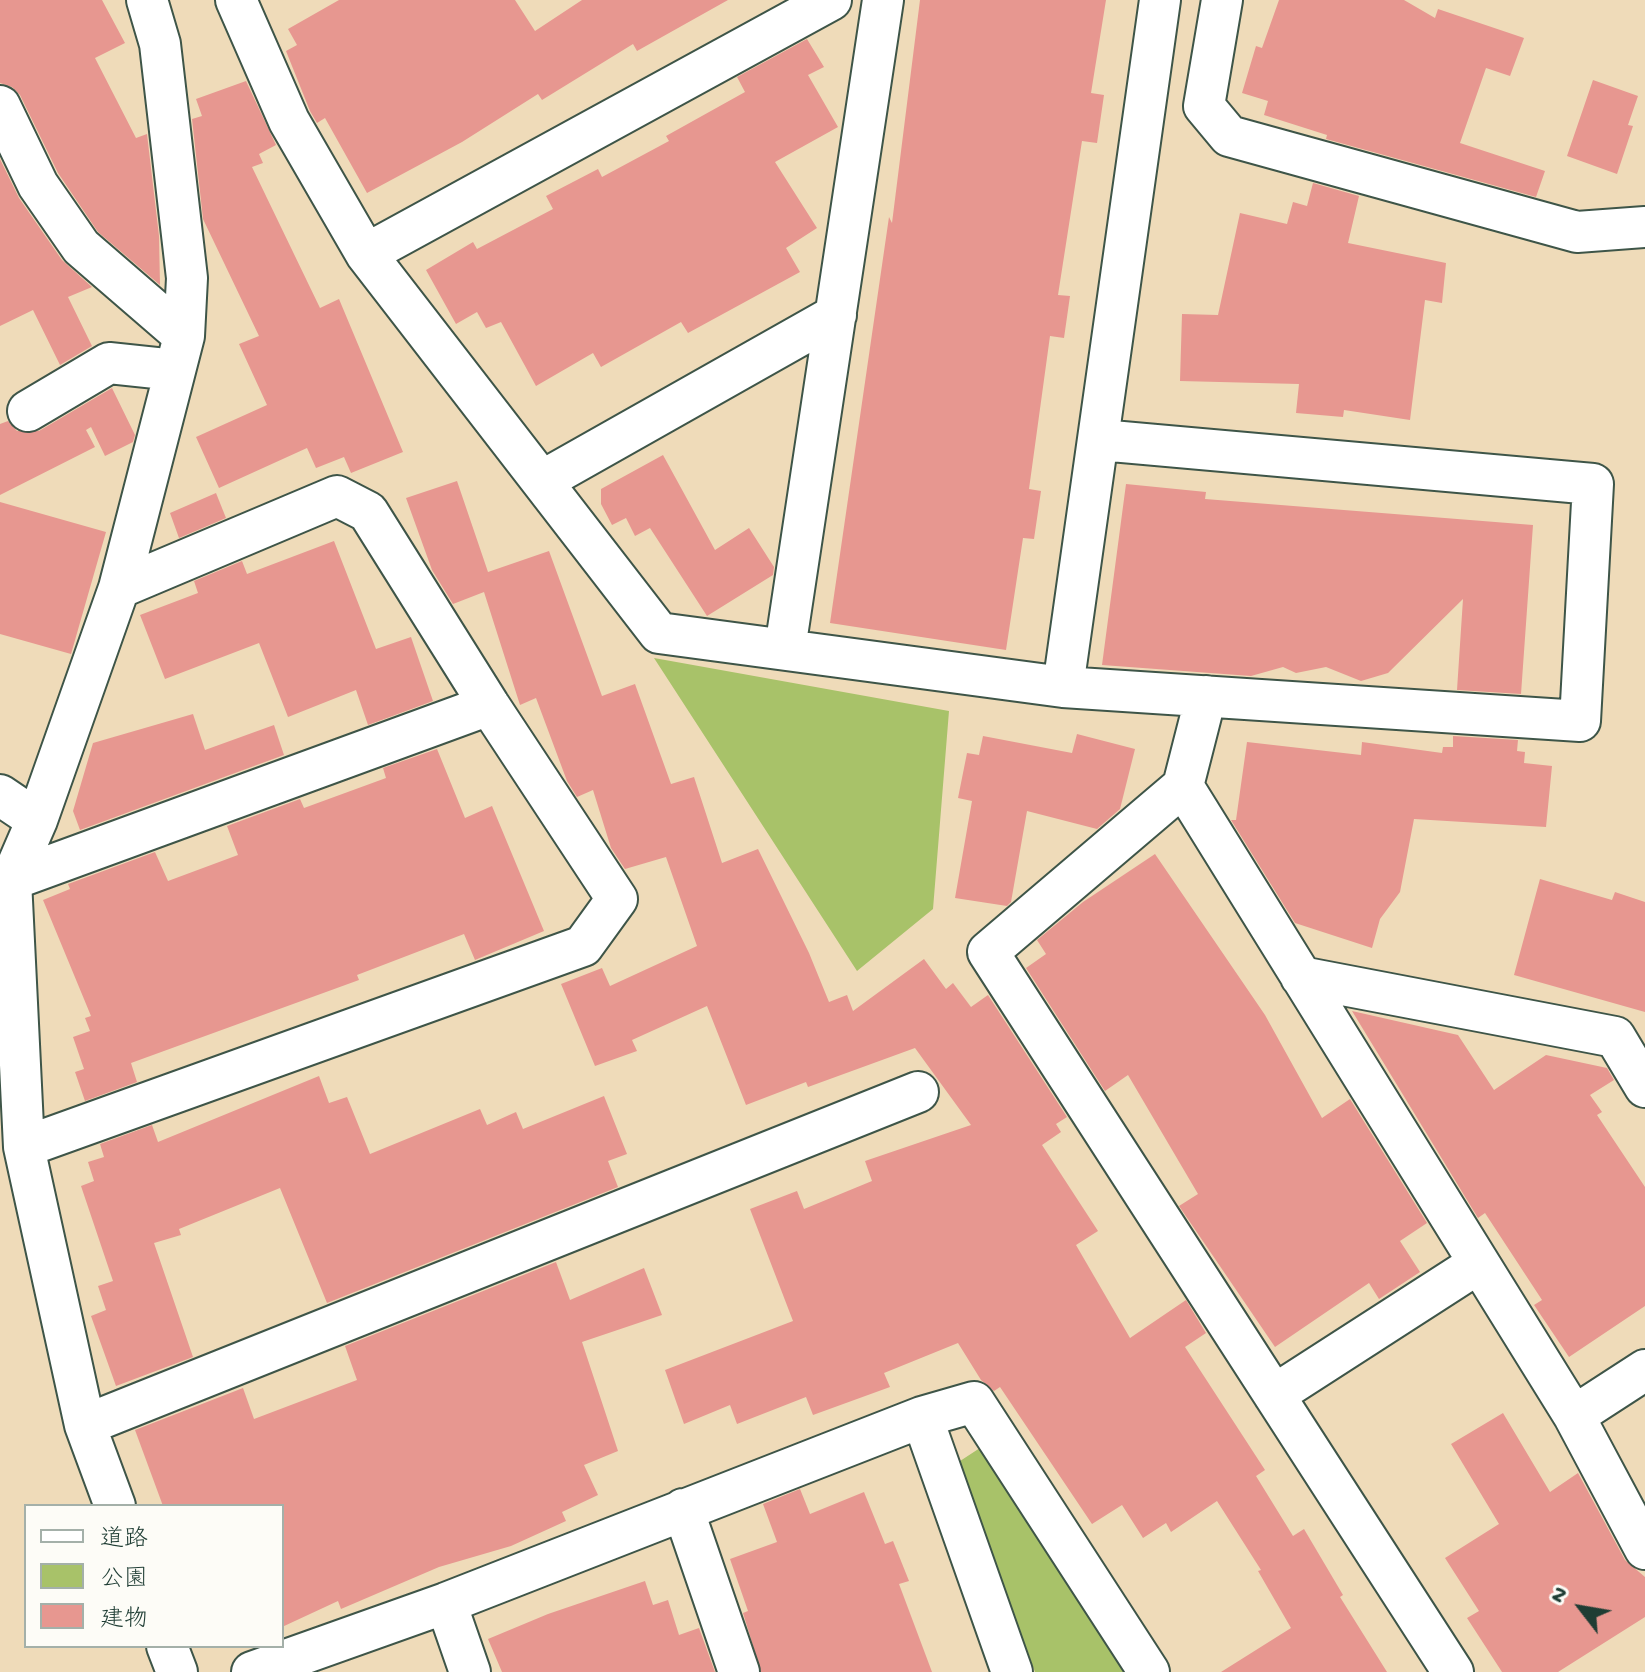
<!DOCTYPE html>
<html>
<head>
<meta charset="utf-8">
<style>
  body { margin:0 }
  #map { position:relative; width:1645px; height:1672px; overflow:hidden; background:#efdbb9; font-family:"Gochi Hand","Klee One",sans-serif }
  canvas { display:block }
  .legend { position:absolute; left:24px; top:1504px; width:260px; height:144px; box-sizing:border-box; background:#fdfcf7; border:2px solid #a4b0a9; margin:0; padding:10px 14px; list-style:none; font-size:24px; color:#1f3d34 }
  .legend li { display:flex; align-items:center; gap:16px; height:40px }
  .legend b { width:40px; border:2px solid #a4b0a9 }
  .north { position:absolute; left:1541px; top:1568px; width:80px; height:80px; -webkit-text-stroke:6px #fdfcf7; paint-order:stroke; rotate:301deg; font-size:22px; font-weight:700; line-height:32px; text-align:center; color:#1f3d34 }
  .north::after { content:''; display:block; margin:auto; width:28px; height:36px; background:#1f3d34; clip-path:polygon(50% 0,100% 100%,50% 72%,0 100%) }
</style>
</head>
<body>
<div id="map">
<canvas width="1645" height="1672"></canvas>
<ul class="legend">
<li><b style="height:10px;background:#fff"></b>道路</li>
<li><b style="height:22px;background:#a8c269"></b>公園</li>
<li><b style="height:22px;background:#e79790"></b>建物</li>
</ul>
<div class="north">N</div>
</div>
<script>
const ctx = document.querySelector('canvas').getContext('2d');
ctx.lineJoin = 'round';
function fillPath(path, color) { ctx.fillStyle = color; ctx.fill(path, 'evenodd'); }
const toPath = rows => new Path2D(rows.map(r => 'M' + r).join(''));
function trace(path, color, width, dash) { ctx.strokeStyle = color; ctx.lineWidth = width; ctx.lineCap = dash ? 'butt' : 'round'; ctx.setLineDash(dash || []); ctx.stroke(path); }
const green = toPath([
  [654,658,949,711,933,909,857,971],
  [983,1446,1126,1672,1035,1672,957,1463]
]);
const building = toPath([
  [0,0,102,0,125,43,95,58,136,138,147,134,159,236,160,285,98,232,58,173,20,95,12,87,0,83],
  [339,0,515,0,535,31,582,0,728,0,637,51,633,44,542,100,538,94,462,142,367,193,325,118,317,123,310,111,286,51,297,45,288,29],
  [920,0,1106,0,1091,93,1104,95,1097,143,1082,141,1058,295,1070,296,1064,338,1050,336,1029,489,1041,491,1034,539,1023,538,1006,650,830,623,889,217,892,223],
  [1279,0,1404,0,1435,18,1438,9,1524,38,1510,76,1486,68,1460,143,1545,171,1536,197,1326,139,1327,135,1264,115,1268,101,1242,93,1256,46,1262,48],
  [807,39,824,67,808,75,838,127,775,162,817,228,786,248,800,272,688,333,681,322,601,367,593,353,536,386,501,322,486,328,477,312,456,324,426,270,473,242,477,249,553,209,546,196,598,169,602,177,669,141,666,136,745,92,737,77],
  [1593,80,1638,96,1628,125,1633,126,1617,174,1567,156],
  [246,81,276,145,259,154,263,163,252,167,320,308,339,299,403,452,351,473,344,457,316,468,307,448,219,488,196,437,267,405,239,344,259,336,203,219,192,119,202,116,196,99],
  [0,159,19,198,62,260,92,287,68,297,92,346,60,365,33,310,0,326],
  [1313,183,1359,196,1348,243,1446,263,1442,303,1425,300,1410,420,1344,410,1343,417,1296,413,1299,384,1180,381,1182,314,1218,315,1240,213,1287,224,1293,202,1307,206],
  [112,388,135,435,133,442,105,456,91,427,86,430,95,447,0,495,0,424,8,421,17,431,39,431],
  [663,455,715,550,749,528,774,567,773,575,707,616,650,528,635,536,626,518,612,525,601,504,601,489],
  [457,481,488,572,549,551,602,696,635,684,671,784,694,777,722,863,758,849,809,953,829,1002,847,995,853,1011,924,959,946,989,953,983,971,1007,988,995,1067,1117,1056,1124,1061,1132,1042,1145,1098,1231,1076,1245,1130,1338,1186,1300,1206,1333,1185,1347,1265,1470,1256,1476,1293,1536,1304,1529,1343,1595,1340,1597,1387,1672,1221,1672,1291,1628,1258,1571,1261,1570,1217,1501,1171,1532,1166,1523,1143,1538,1122,1505,1092,1524,1000,1387,994,1391,981,1380,958,1343,884,1373,890,1387,813,1415,806,1397,737,1424,730,1405,684,1424,665,1370,793,1321,750,1209,797,1191,804,1209,872,1181,865,1161,971,1125,915,1048,808,1087,806,1082,746,1105,707,1006,632,1040,637,1051,595,1066,561,984,602,968,610,986,697,946,666,857,625,869,611,848,593,790,577,797,567,781,536,698,520,705,484,592,453,604,432,570,406,498],
  [1126,484,1206,492,1205,499,1533,525,1521,694,1457,690,1463,599,1388,673,1361,681,1326,667,1296,673,1283,667,1251,676,1102,665],
  [216,493,226,518,179,538,170,513],
  [0,502,106,532,71,654,0,634],
  [334,541,376,649,411,637,433,701,368,725,356,690,288,717,259,643,165,679,140,615,198,593,194,581,242,561,247,574],
  [193,714,205,750,274,725,284,755,80,830,73,811,93,743],
  [1077,734,1135,749,1120,809,1097,829,1027,811,1011,902,1007,906,955,898,972,801,958,798,967,753,979,755,983,736,1072,753],
  [1453,736,1518,740,1517,751,1525,752,1524,763,1552,766,1546,827,1414,819,1400,892,1380,919,1372,948,1295,923,1231,820,1236,820,1247,742,1361,755,1362,742,1442,753,1443,747,1453,747],
  [437,749,465,818,492,806,544,931,475,960,464,934,357,975,359,980,131,1063,137,1082,85,1101,75,1072,84,1069,73,1037,90,1031,85,1018,91,1016,43,900,70,889,68,884,155,852,168,881,238,855,227,826,300,799,304,808,386,778,383,768],
  [1155,854,1265,1015,1322,1118,1350,1099,1427,1223,1400,1241,1420,1272,1379,1299,1369,1283,1275,1347,1179,1206,1198,1194,1128,1075,1105,1091,1026,968,1046,954,1037,940,1083,902],
  [1540,879,1612,900,1615,892,1645,902,1645,1012,1514,975],
  [1352,1011,1458,1035,1494,1090,1546,1055,1607,1068,1614,1080,1590,1095,1602,1112,1597,1115,1645,1187,1645,1306,1569,1357,1534,1305,1542,1300,1485,1213,1478,1218],
  [319,1076,329,1103,347,1097,370,1154,480,1109,487,1125,516,1112,523,1129,604,1096,627,1154,608,1161,618,1187,327,1303,280,1188,179,1229,181,1235,154,1243,193,1357,116,1386,91,1316,106,1310,98,1286,113,1281,81,1186,94,1181,88,1162,104,1157,100,1144,152,1125,158,1142],
  [556,1262,570,1300,644,1268,662,1315,582,1342,618,1451,584,1465,598,1495,562,1512,566,1521,511,1546,439,1567,341,1609,338,1601,282,1627,282,1506,163,1506,135,1430,243,1388,254,1419,357,1380,345,1346],
  [1503,1413,1550,1492,1578,1473,1625,1560,1645,1577,1645,1617,1558,1672,1502,1672,1467,1618,1479,1611,1445,1558,1499,1524,1451,1444],
  [800,1489,810,1514,864,1492,885,1544,893,1541,909,1581,899,1584,932,1672,761,1672,743,1613,748,1611,730,1559,777,1542,763,1504],
  [645,1581,653,1605,668,1600,679,1635,699,1628,715,1672,502,1672,488,1639,548,1614]
]);
const minor = toPath([
  [236,0,289,121,366,254,659,633,1063,687,1580,721,1593,484,1100,440],
  [1222,0,1204,106,1229,136,1577,232,1645,227],
  [0,106,38,185,81,247,184,336],
  [366,254,831,0],
  [28,411,109,363,175,370],
  [542,481,836,315],
  [785,649,883,0],
  [1063,687,1160,0],
  [1183,786,1206,696],
  [0,795,37,820],
  [11,880,489,705],
  [1301,977,1615,1037,1645,1087],
  [24,1147,583,946,617,899,489,705,368,512,337,496,119,588],
  [1274,1395,1479,1263],
  [1574,1416,1645,1370],
  [922,1417,1012,1672],
  [85,1425,918,1092],
  [115,1506,85,1425,24,1147,11,880,37,820,119,588,184,336,187,278,160,44,147,0],
  [683,1509,739,1672],
  [446,1603,470,1672],
  [167,1646,177,1672],
  [252,1672,446,1603,922,1417,974,1402,1149,1672],
  [1453,1672,988,952,1183,786,1574,1416,1645,1549]
]);
fillPath(green, '#a8c269');
fillPath(building, '#e79790');
trace(minor, '#3e5548', 44);
trace(minor, '#fff', 40);
</script>
</body>
</html>
